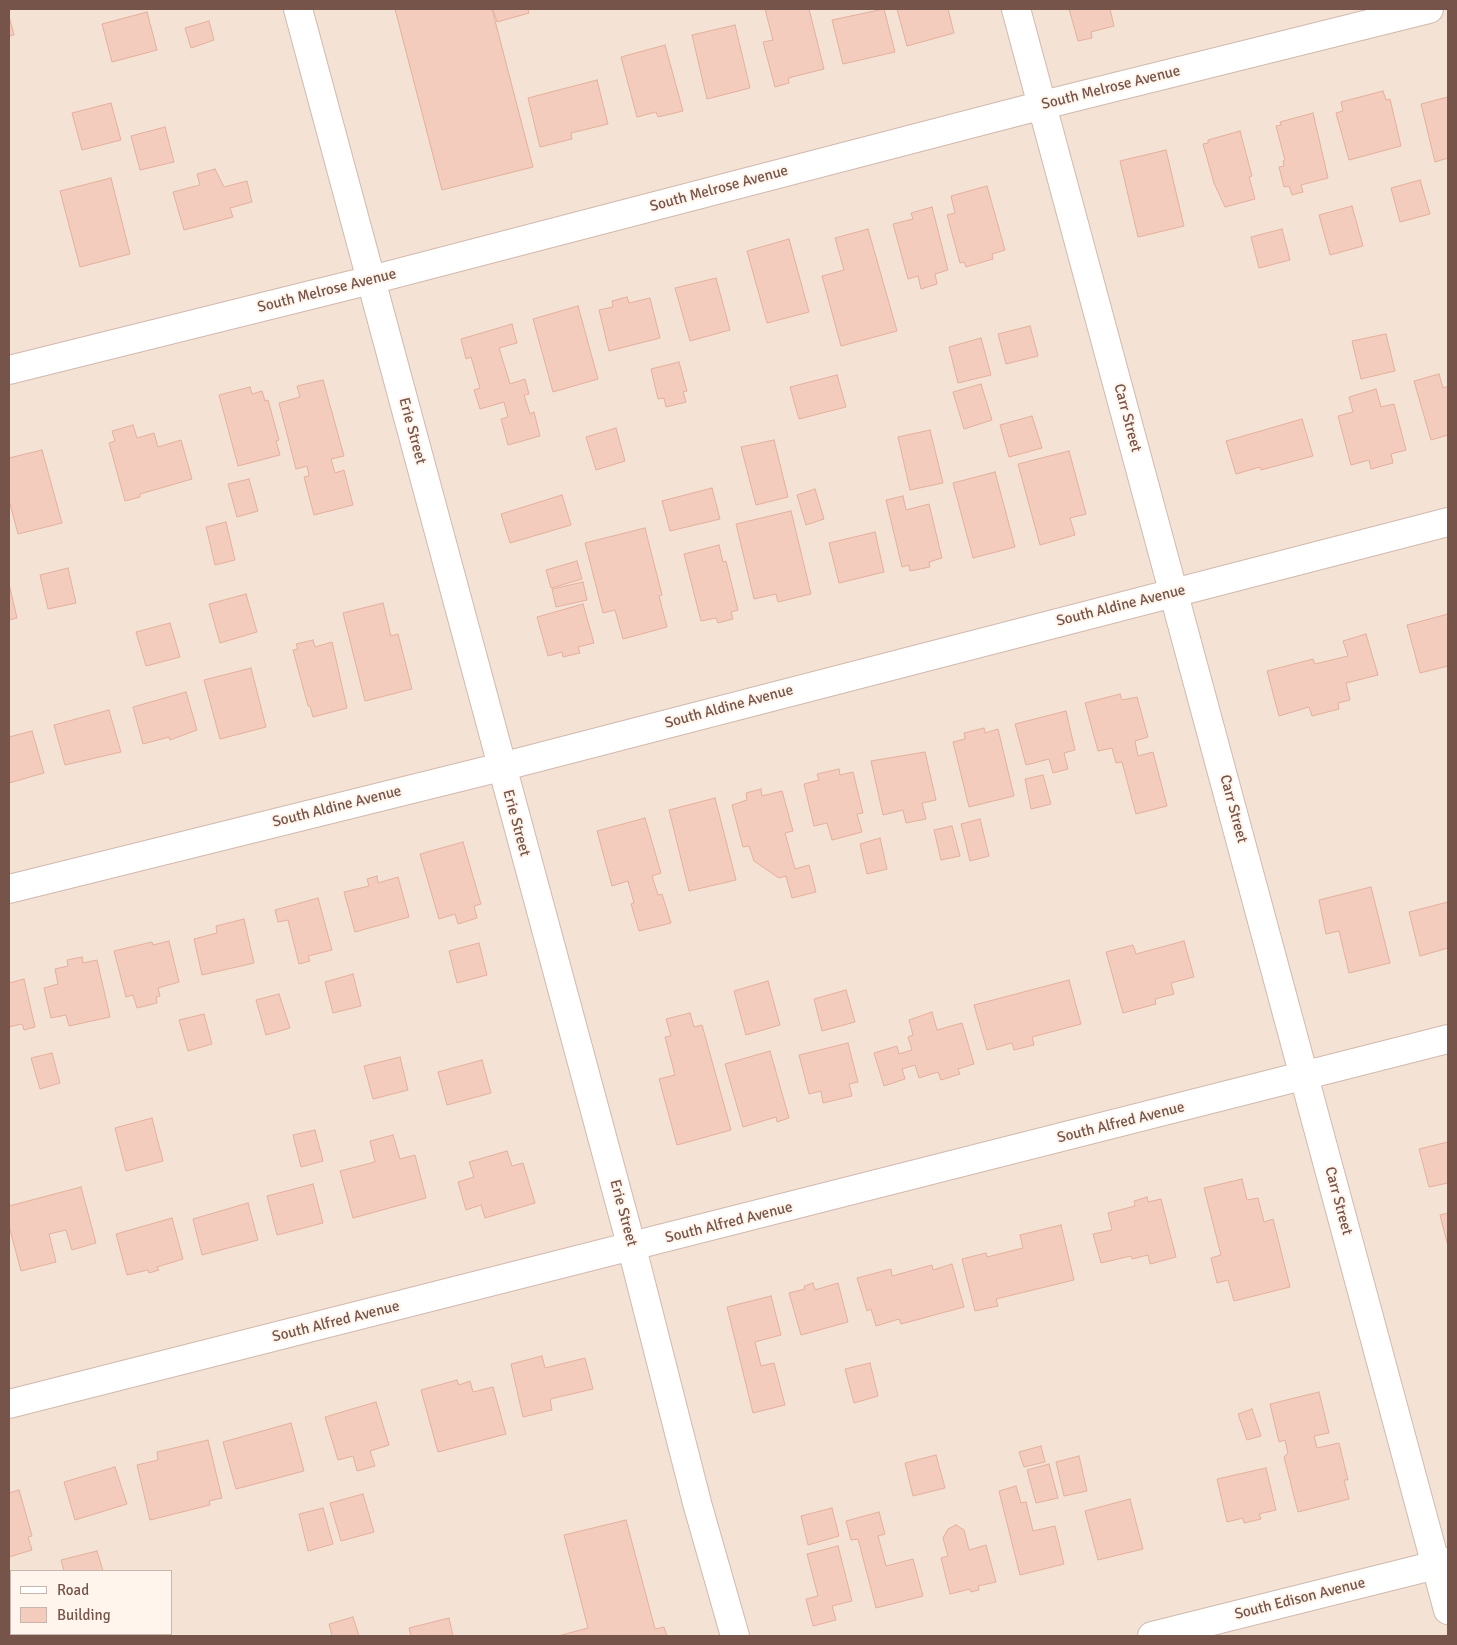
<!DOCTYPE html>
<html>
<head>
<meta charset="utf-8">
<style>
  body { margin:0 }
  #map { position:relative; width:1457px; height:1645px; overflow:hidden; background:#fdf1e6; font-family:Signika,sans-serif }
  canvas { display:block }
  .frame { position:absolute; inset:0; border:10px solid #76544a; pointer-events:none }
  .legend { position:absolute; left:10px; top:1570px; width:162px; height:65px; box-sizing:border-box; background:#fff5ec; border:1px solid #c8b5ab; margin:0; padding:6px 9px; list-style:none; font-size:15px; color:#76544a }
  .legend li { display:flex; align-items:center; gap:10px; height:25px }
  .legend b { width:25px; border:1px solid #c8b5ab }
</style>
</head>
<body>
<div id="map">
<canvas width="1457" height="1645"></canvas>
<div class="frame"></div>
<ul class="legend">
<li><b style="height:6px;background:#fff"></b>Road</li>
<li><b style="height:14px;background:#f3ccbd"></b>Building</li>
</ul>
</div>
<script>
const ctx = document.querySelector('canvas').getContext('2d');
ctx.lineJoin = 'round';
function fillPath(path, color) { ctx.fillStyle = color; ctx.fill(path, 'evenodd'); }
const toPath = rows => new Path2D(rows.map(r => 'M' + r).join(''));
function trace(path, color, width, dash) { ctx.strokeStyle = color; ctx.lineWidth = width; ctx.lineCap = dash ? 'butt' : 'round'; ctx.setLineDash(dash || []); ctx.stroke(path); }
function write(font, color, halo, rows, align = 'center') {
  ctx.font = font + ' Signika,sans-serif'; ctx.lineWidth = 4; ctx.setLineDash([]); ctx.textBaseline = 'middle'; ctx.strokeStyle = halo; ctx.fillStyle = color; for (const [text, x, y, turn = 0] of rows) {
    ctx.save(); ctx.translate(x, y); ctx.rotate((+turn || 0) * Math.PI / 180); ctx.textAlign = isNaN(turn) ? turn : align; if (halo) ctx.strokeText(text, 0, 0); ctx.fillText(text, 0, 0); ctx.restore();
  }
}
const residential = toPath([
  [9,9,1448,9,1448,1636,9,1636],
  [11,1571,171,1571,171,1634,11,1634]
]);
const building = toPath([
  [395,9,492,9,533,167,442,190,395,9],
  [493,9,528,9,529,13,497,22,493,9],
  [765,9,809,9,824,69,788,78,789,83,775,87,763,42,773,40,765,9],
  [884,9,895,52,843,64,832,20,884,9],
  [897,9,948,9,954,33,907,46,897,9],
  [1069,9,1110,9,1114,26,1091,32,1092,38,1078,41,1069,9],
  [147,12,157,50,112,62,102,24,147,12],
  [9,16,14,35,9,36,9,16],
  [209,21,214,40,191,48,185,28,209,21],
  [735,25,750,88,707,99,692,35,735,25],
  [665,45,683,111,658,117,656,112,637,117,621,57,665,45],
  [597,80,608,124,571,133,572,139,540,147,528,98,597,80],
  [1383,91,1386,100,1390,99,1401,146,1349,160,1336,113,1343,111,1341,102,1383,91],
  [1448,97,1448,158,1435,162,1421,104,1448,97],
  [111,103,121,140,82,150,72,113,111,103],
  [1313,113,1328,178,1301,185,1303,192,1292,195,1289,186,1284,187,1279,167,1284,166,1283,161,1285,160,1276,126,1281,125,1280,122,1313,113],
  [165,127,174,162,140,170,131,136,165,127],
  [1240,131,1252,176,1249,177,1255,199,1225,207,1214,183,1203,144,1208,143,1208,140,1240,131],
  [1166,150,1184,226,1138,237,1120,161,1166,150],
  [215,169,224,187,247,181,252,202,230,208,233,217,184,230,173,192,200,185,197,174,215,169],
  [111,178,130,254,80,267,60,191,111,178],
  [1420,180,1430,214,1400,222,1391,188,1420,180],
  [987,186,1005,250,992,254,993,259,966,267,964,262,960,263,947,215,955,213,951,196,987,186],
  [1352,206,1363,246,1330,255,1319,215,1352,206],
  [932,207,948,270,935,274,937,284,921,289,918,276,908,279,893,224,913,219,911,213,932,207],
  [868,229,897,331,841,346,822,276,844,270,835,238,868,229],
  [1282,229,1290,260,1259,268,1251,237,1282,229],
  [789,239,809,312,767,323,747,251,789,239],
  [716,278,730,330,690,341,675,288,716,278],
  [627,297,629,303,650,298,660,338,609,351,599,310,613,307,612,301,627,297],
  [578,306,598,379,553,392,533,319,578,306],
  [512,324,517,343,499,348,510,384,525,379,529,394,524,395,530,414,534,412,540,436,508,445,501,419,508,417,504,402,480,409,474,390,480,388,471,357,466,359,461,339,512,324],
  [1030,326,1038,356,1006,364,998,334,1030,326],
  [1386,334,1395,371,1361,379,1352,341,1386,334],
  [981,338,991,375,958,383,949,347,981,338],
  [679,362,687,391,683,392,686,402,666,407,664,398,658,399,651,369,679,362],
  [1439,374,1443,388,1448,386,1448,435,1431,440,1414,381,1439,374],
  [837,375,846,407,799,419,790,387,837,375],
  [323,380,344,456,331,459,335,473,344,470,353,505,314,515,304,477,309,476,307,466,296,469,279,403,300,397,297,386,323,380],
  [981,384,992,420,964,429,953,392,981,384],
  [250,387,252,394,262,391,265,401,268,400,279,440,276,441,280,455,238,466,219,395,250,387],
  [1376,389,1381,407,1394,404,1406,450,1391,454,1393,463,1371,469,1369,460,1351,465,1338,416,1353,412,1349,397,1376,389],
  [1032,416,1042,448,1009,457,1000,425,1032,416],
  [1302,419,1313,456,1261,470,1260,467,1236,474,1226,441,1302,419],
  [133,425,137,438,154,433,158,447,181,440,192,479,140,494,140,497,125,501,109,443,115,441,112,431,133,425],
  [616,428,625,461,596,470,586,437,616,428],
  [930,430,943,483,910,490,898,437,930,430],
  [774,440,788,497,756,505,741,447,774,440],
  [42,450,62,523,18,534,9,500,9,458,42,450],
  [1069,451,1086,514,1070,518,1075,535,1040,545,1018,464,1069,451],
  [995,472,1015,547,973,558,953,483,995,472],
  [249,479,258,511,237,517,228,484,249,479],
  [712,488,720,519,670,531,662,501,712,488],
  [815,489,824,519,806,525,797,495,815,489],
  [562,495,571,525,510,543,501,514,562,495],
  [903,496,906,510,929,504,942,558,929,562,930,567,910,571,909,565,902,567,886,500,903,496],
  [791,511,811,594,778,602,776,594,754,599,736,524,791,511],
  [226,522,235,560,215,565,206,527,226,522],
  [645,528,662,595,659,596,667,627,623,639,615,610,603,613,585,543,645,528],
  [875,532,884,572,839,583,829,543,875,532],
  [719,545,723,562,726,561,738,610,731,612,733,619,718,623,716,618,701,621,684,554,719,545],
  [577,561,582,579,551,588,546,570,577,561],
  [68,568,76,603,48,609,40,575,68,568],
  [583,582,587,600,556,607,552,589,583,582],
  [9,584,17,618,9,620,9,584],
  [246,594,257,632,220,643,209,604,246,594],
  [383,603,391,636,398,634,412,689,365,701,343,613,383,603],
  [583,604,594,643,578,647,580,653,563,657,562,652,548,656,537,617,583,604],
  [1448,614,1448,666,1420,673,1407,625,1448,614],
  [170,623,180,657,146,666,136,632,170,623],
  [1366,634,1378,675,1346,683,1350,700,1338,703,1339,709,1312,716,1309,707,1279,716,1267,671,1313,659,1315,664,1348,656,1343,641,1366,634],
  [313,640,315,647,332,642,347,708,313,717,310,706,308,706,293,650,298,649,296,644,313,640],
  [251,668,266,727,220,739,204,680,251,668],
  [186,692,197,730,170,740,169,737,143,744,133,707,186,692],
  [1120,694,1122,700,1137,697,1148,737,1135,741,1138,756,1153,752,1167,806,1136,814,1122,762,1116,763,1112,748,1098,751,1085,703,1120,694],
  [109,710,121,752,65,765,54,725,109,710],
  [1066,711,1075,750,1064,753,1068,769,1053,773,1049,759,1026,765,1015,724,1066,711],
  [984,728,985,733,998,729,1014,796,969,807,953,742,965,739,964,733,984,728],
  [32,731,44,773,9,783,9,737,32,731],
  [925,752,936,800,922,803,926,819,906,823,903,810,883,815,871,761,925,752],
  [839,769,840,775,853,772,863,813,857,814,862,832,832,840,827,823,814,826,804,784,819,780,817,774,839,769],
  [1043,775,1051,804,1031,809,1025,779,1043,775],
  [761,789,762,796,782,791,793,831,785,833,795,869,809,865,816,892,792,898,786,876,779,878,754,861,749,846,743,847,732,805,747,800,746,793,761,789],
  [715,798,736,880,689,891,669,810,715,798],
  [645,818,661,873,652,876,658,895,662,894,671,923,639,931,631,904,634,903,628,881,612,886,597,831,645,818],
  [980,819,989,856,970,861,961,824,980,819],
  [952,826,960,856,941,860,934,830,952,826],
  [880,838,887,869,867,874,860,844,880,838],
  [463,842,481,904,474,906,477,918,458,924,455,914,439,919,420,854,463,842],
  [377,876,378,883,398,877,409,917,355,932,344,892,369,886,367,879,377,876],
  [1371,887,1390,963,1349,973,1339,931,1326,934,1319,900,1371,887],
  [318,898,332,950,308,956,310,961,299,964,288,920,278,922,275,910,318,898],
  [1448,902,1448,948,1420,956,1409,912,1448,902],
  [244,919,254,963,202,975,194,939,217,933,216,926,244,919],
  [169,941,179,982,158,988,160,996,156,997,157,1003,137,1008,133,995,126,997,114,951,152,942,153,945,169,941],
  [1184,941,1194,977,1171,983,1174,994,1155,999,1156,1004,1123,1013,1106,952,1133,945,1136,954,1184,941],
  [479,943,487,975,457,983,449,951,479,943],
  [82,957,83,963,97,960,110,1017,69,1026,66,1015,51,1018,44,988,58,984,55,969,68,966,67,960,82,957],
  [353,974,361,1006,333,1013,325,982,353,974],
  [24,979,35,1027,24,1030,22,1024,9,1027,9,983,24,979],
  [1069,980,1081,1024,1032,1037,1034,1045,1014,1050,1012,1043,987,1050,974,1005,1069,980],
  [768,981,780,1025,746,1035,734,991,768,981],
  [846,990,855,1022,822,1031,814,999,846,990],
  [279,994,290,1028,266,1035,256,1000,279,994],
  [932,1012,937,1030,962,1023,974,1064,958,1069,960,1074,941,1080,938,1072,919,1078,915,1065,902,1069,905,1079,884,1086,874,1053,897,1046,899,1054,912,1050,908,1037,913,1035,909,1020,932,1012],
  [690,1013,694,1027,702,1025,731,1130,677,1145,659,1079,675,1075,665,1037,671,1036,666,1019,690,1013],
  [204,1014,212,1044,188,1051,179,1020,204,1014],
  [848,1043,858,1082,849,1084,852,1096,823,1103,821,1091,809,1094,799,1055,848,1043],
  [770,1051,789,1118,777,1122,776,1117,743,1127,725,1064,770,1051],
  [52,1053,60,1083,40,1089,31,1058,52,1053],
  [400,1057,408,1090,373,1099,364,1066,400,1057],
  [482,1060,491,1093,447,1105,438,1072,482,1060],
  [152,1118,163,1161,126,1171,115,1128,152,1118],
  [315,1130,323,1161,301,1167,293,1135,315,1130],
  [393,1135,400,1159,415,1155,426,1198,353,1218,340,1171,375,1162,370,1141,393,1135],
  [1448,1142,1448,1183,1429,1187,1419,1149,1448,1142],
  [507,1151,512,1166,523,1163,535,1203,485,1218,481,1205,466,1210,458,1182,474,1177,469,1162,507,1151],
  [1242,1179,1247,1200,1258,1198,1264,1222,1273,1219,1290,1287,1234,1301,1228,1280,1217,1283,1211,1258,1221,1255,1204,1188,1242,1179],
  [313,1184,323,1223,277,1235,267,1196,313,1184],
  [81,1187,96,1243,72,1250,66,1230,49,1234,56,1262,21,1271,9,1226,9,1206,81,1187],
  [1147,1197,1148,1202,1161,1199,1176,1257,1150,1264,1148,1255,1132,1259,1131,1256,1101,1263,1093,1234,1112,1230,1108,1213,1135,1206,1134,1201,1147,1197],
  [248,1203,258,1240,202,1255,193,1219,248,1203],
  [1448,1213,1448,1246,1440,1215,1448,1213],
  [172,1218,183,1259,157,1267,159,1270,149,1273,148,1270,127,1275,116,1234,172,1218],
  [1061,1225,1074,1280,996,1299,998,1306,975,1311,962,1259,986,1253,987,1257,1023,1248,1020,1235,1061,1225],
  [952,1264,964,1307,901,1324,899,1319,876,1326,871,1309,867,1311,857,1278,891,1269,892,1276,932,1265,933,1270,952,1264],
  [813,1283,815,1290,838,1283,848,1322,801,1335,789,1293,805,1289,804,1286,813,1283],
  [771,1296,781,1335,755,1342,761,1366,774,1363,785,1405,753,1413,727,1307,771,1296],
  [542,1356,545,1368,585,1358,593,1389,550,1399,552,1410,523,1417,511,1364,542,1356],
  [870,1363,878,1396,854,1403,845,1369,870,1363],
  [457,1380,459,1385,470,1381,473,1392,493,1387,506,1434,438,1452,421,1390,457,1380],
  [1319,1392,1329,1433,1314,1436,1317,1448,1339,1443,1348,1480,1344,1480,1349,1499,1298,1512,1284,1457,1288,1453,1285,1440,1279,1442,1270,1404,1319,1392],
  [376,1402,389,1445,370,1451,375,1466,357,1471,353,1456,338,1460,325,1417,376,1402],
  [1252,1409,1261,1436,1247,1440,1238,1414,1252,1409],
  [291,1423,304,1471,236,1489,223,1442,291,1423],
  [208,1440,222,1498,209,1501,210,1505,150,1520,137,1465,158,1460,157,1452,208,1440],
  [1041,1446,1045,1462,1024,1467,1019,1452,1041,1446],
  [936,1455,945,1488,913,1496,905,1463,936,1455],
  [1079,1456,1087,1491,1064,1496,1056,1462,1079,1456],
  [1049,1464,1058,1498,1036,1503,1027,1470,1049,1464],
  [115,1467,127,1504,75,1520,64,1482,115,1467],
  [1266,1468,1276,1510,1259,1514,1261,1519,1244,1523,1243,1518,1227,1522,1217,1479,1266,1468],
  [1016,1486,1021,1503,1026,1502,1033,1531,1055,1526,1064,1564,1020,1575,999,1491,1016,1486],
  [19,1490,32,1536,28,1537,32,1550,9,1557,9,1493,19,1490],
  [363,1494,374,1532,341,1541,330,1503,363,1494],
  [1130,1499,1143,1549,1098,1560,1085,1511,1130,1499],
  [323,1508,333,1544,308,1551,299,1514,323,1508],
  [832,1508,839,1536,808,1545,801,1516,832,1508],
  [879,1512,885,1534,878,1536,886,1566,913,1559,923,1596,876,1608,858,1539,851,1540,846,1521,879,1512],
  [626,1520,655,1629,664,1627,667,1636,558,1636,588,1628,564,1535,626,1520],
  [956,1525,964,1530,969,1550,986,1545,996,1582,978,1586,979,1590,971,1592,970,1589,950,1594,941,1558,948,1556,943,1538,948,1529,956,1525],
  [838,1546,852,1601,832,1606,836,1620,813,1626,806,1599,818,1596,807,1554,838,1546],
  [97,1551,103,1571,64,1571,61,1560,97,1551],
  [353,1617,359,1636,332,1636,329,1624,353,1617],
  [449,1618,453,1636,411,1636,409,1628,449,1618],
  [37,1634,65,1634,56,1636,38,1636,37,1634]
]);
const minor = toPath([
  [298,9,632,1248,697,1503,735,1636],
  [1016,9,1448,1610],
  [9,370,371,280,1043,105,1429,9],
  [9,889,501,767,1448,522],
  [9,1404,1448,1039],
  [1152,1636,1448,1562]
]);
const streetNames = [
  ["South Melrose Avenue",1111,88,-14],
  ["South Melrose Avenue",719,189,-15],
  ["South Melrose Avenue",327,291,-14],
  ["Carr Street",1127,418,75],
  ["Erie Street",412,431,75],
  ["South Aldine Avenue",1121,606,-14],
  ["South Aldine Avenue",729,707,-15],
  ["South Aldine Avenue",337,807,-14],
  ["Carr Street",1233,809,75],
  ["Erie Street",516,823,75],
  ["South Alfred Avenue",1121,1123,-14],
  ["Carr Street",1338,1201,75],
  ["Erie Street",623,1213,75],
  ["South Alfred Avenue",729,1223,-14],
  ["South Alfred Avenue",336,1322,-14],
  ["South Edison Avenue",1300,1599,-14]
];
fillPath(residential, '#f4e2d4');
fillPath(building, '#f3ccbd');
trace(building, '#e5b09d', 1);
trace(minor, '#d1b9ae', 30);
trace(minor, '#fff', 28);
write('15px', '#76544a', '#fff5ec', streetNames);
</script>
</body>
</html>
